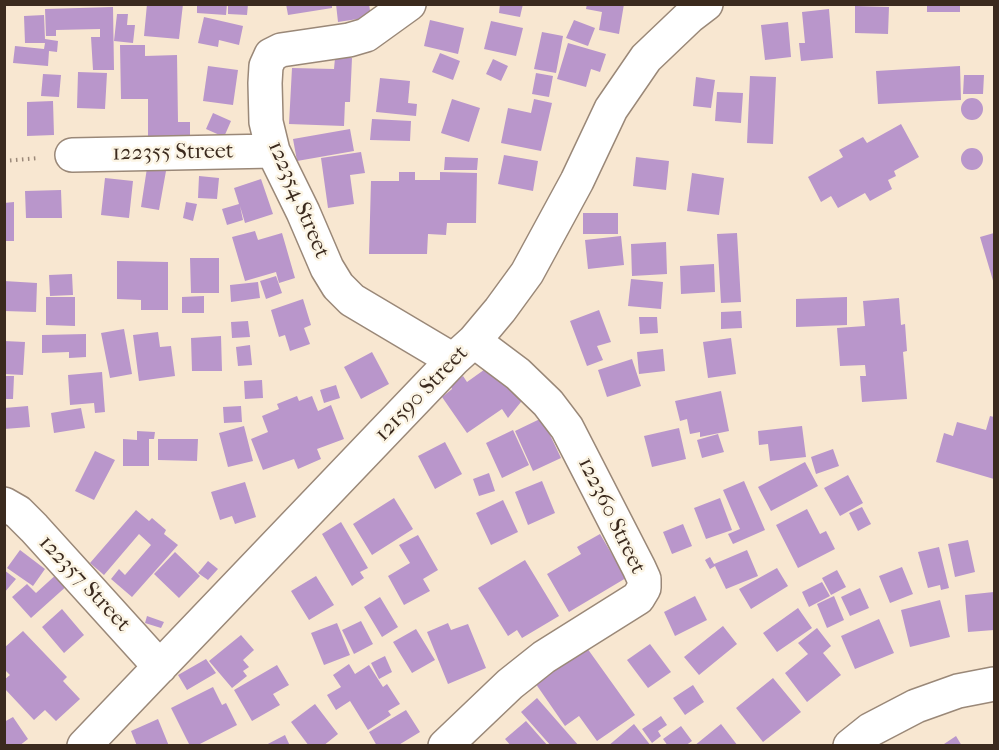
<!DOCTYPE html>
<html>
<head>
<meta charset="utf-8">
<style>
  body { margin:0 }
  #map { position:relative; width:999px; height:750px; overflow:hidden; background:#f8e7d1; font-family:"IM FELL French Canon",serif }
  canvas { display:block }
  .frame { position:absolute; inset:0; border:6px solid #3b2a1e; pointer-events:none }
</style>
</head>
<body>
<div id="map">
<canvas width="999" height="750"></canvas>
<div class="frame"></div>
</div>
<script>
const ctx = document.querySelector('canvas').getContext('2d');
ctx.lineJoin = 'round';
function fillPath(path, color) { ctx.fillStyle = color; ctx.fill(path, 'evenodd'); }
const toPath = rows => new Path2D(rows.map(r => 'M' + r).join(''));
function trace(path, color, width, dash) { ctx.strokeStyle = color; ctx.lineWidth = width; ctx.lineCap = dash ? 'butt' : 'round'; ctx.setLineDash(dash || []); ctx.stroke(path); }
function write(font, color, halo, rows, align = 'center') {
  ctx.font = font + ' "IM FELL French Canon",serif'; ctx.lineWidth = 5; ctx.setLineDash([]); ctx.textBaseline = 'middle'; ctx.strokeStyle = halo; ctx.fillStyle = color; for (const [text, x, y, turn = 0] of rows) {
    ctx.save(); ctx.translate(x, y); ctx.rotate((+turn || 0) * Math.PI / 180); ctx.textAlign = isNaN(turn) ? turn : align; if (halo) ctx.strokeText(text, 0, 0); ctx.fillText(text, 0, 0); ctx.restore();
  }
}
const building = toPath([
  [147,4,183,4,179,39,144,36],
  [197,4,227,4,226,15,197,13],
  [228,4,248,4,247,15,228,14],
  [286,4,332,4,332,8,288,15],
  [336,4,369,4,371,17,338,22],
  [500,4,523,4,520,17,499,13],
  [587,4,624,4,619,34,599,30,602,12,586,9],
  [927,4,960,4,960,12,927,12],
  [855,6,889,7,888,34,855,33],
  [113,7,114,70,93,70,91,37,100,37,100,29,56,30,56,36,46,36,45,9],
  [829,9,833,58,801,61,799,43,805,43,802,12],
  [117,14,128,14,127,25,135,25,133,43,114,41],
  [44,15,45,39,58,41,57,52,49,51,48,66,13,63,15,46,44,49,45,43,25,43,24,16],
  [204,17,243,26,239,45,219,40,218,47,198,43],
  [430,20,464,28,458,54,424,46],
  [574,20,595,28,588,46,566,38],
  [491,21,523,28,516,56,484,49],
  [788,22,791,57,765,60,761,25],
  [542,32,563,36,556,73,534,69],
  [568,43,606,54,600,72,591,69,586,87,557,79],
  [120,45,145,45,145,56,177,55,178,122,190,122,190,139,148,140,148,99,121,99],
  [440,53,460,61,453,80,432,72],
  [335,58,352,58,350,102,345,102,344,126,289,124,292,68,334,69],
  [493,59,508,66,501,81,486,74],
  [208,66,238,70,233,105,203,101],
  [960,66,961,100,878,104,876,71],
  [78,72,107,73,105,109,77,108],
  [536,73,553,76,549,97,532,94],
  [43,74,61,75,59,97,41,96],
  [964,75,984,75,983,94,963,94],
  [750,76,776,77,773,144,747,143],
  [696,77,715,80,711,108,693,106],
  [380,78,410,81,408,103,417,104,416,116,376,112],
  [717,92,743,93,741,123,715,121],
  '961 109a11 11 0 1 1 22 0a11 11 0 1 1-22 0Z',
  [452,99,480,108,469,142,441,133],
  [534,99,552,103,541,151,501,143,508,108,531,113],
  [53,101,54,135,27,136,27,102],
  [213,113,231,121,224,137,206,129],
  [372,119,411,121,410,141,370,140],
  [901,124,919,157,894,171,896,176,888,180,892,189,870,201,865,193,838,208,831,196,821,202,808,177,843,157,839,150,863,137,867,143],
  [350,129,354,151,297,161,293,139],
  '961 159a11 11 0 1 1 22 0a11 11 0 1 1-22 0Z',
  [361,152,365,173,350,175,354,204,328,208,321,158],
  [504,155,538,161,533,191,498,184],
  [445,157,478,158,477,170,444,170],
  [636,157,669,161,666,190,633,186],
  [147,168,166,171,159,210,141,207],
  [399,172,415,172,415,180,440,180,440,172,477,173,476,223,447,223,446,235,428,234,427,254,369,254,371,181,399,181],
  [692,173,724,178,719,215,687,211],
  [199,176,219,178,217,199,198,198],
  [105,178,133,181,129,218,101,215],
  [261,179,273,214,245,223,240,206,243,220,227,225,222,209,239,204,234,188],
  [61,190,62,218,26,218,25,191],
  [14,202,14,241,4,241,4,203],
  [186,202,197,204,193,221,183,218],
  [583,213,618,213,618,234,583,234],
  [255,231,258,240,282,233,295,278,279,283,276,272,245,281,232,237],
  [737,233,741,302,721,303,717,234],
  [994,233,994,284,980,237],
  [621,236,624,265,588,269,585,240],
  [666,242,667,274,632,276,631,244],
  [190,258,219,258,219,293,191,293],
  [117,261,168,262,168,310,141,310,141,300,117,299],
  [714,264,715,292,681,294,680,266],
  [72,274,73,295,50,296,49,275],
  [276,276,282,293,266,299,260,281],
  [631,279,663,282,661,309,628,306],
  [4,281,37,283,36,312,4,311],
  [258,282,260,298,231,302,230,285],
  [204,296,204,313,182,313,182,297],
  [46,297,75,297,75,326,46,325],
  [847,297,847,325,796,327,796,299],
  [899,298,901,325,905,324,907,351,903,352,907,399,862,402,860,376,866,376,865,365,840,366,837,328,865,326,863,301],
  [303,299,311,325,304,328,310,344,290,351,285,335,279,337,271,310],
  [599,310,611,342,597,346,603,360,587,366,570,321],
  [741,311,742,328,721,329,721,312],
  [639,317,657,317,658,333,640,334],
  [248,321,250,337,232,338,231,322],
  [124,329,132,374,110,378,101,333],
  [158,332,160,347,171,346,175,376,139,381,133,335],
  [86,334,86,357,69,358,69,352,42,353,42,335],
  [221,336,222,371,192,371,191,338],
  [731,338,736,374,708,378,703,342],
  [4,341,25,342,23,375,4,374],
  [250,345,252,365,238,366,236,347],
  [663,349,665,371,639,374,637,352],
  [372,352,389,384,361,399,344,367],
  [632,359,641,386,607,397,598,370],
  [488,367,525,397,508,418,502,409,467,433,442,397,452,389,450,385,463,376,467,382],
  [102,372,105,412,95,413,94,403,70,405,68,375],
  [4,376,14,376,13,399,4,399],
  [262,380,263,398,245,399,244,381],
  [336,385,340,398,324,403,320,390],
  [721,391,729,431,700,437,700,432,690,434,687,419,680,421,675,401],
  [297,396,299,401,312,396,318,411,331,405,344,439,317,449,321,459,298,469,294,459,263,470,251,439,268,432,262,416,279,409,277,404],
  [28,406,30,427,4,429,4,408],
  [241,406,242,422,224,423,223,407],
  [81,408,85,428,54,433,51,413],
  [990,416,994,417,994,479,936,462,944,433,953,436,957,422,986,430],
  [542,418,561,458,533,471,515,431],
  [244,426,253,461,228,467,219,433],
  [802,426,806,457,770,461,768,444,759,445,758,431],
  [679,428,686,459,652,467,644,436],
  [513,430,529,465,502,478,486,443],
  [137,431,155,432,154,439,149,439,149,466,123,466,123,439,137,440],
  [718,434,724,452,702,458,697,440],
  [158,439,198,439,197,461,158,460],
  [445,442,462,474,435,489,418,456],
  [833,449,839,466,816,474,811,457],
  [95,451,115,460,94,500,75,491],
  [805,462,818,486,771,511,758,487],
  [489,473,495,491,479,496,473,479],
  [848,475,863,503,840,516,824,488],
  [542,481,555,513,528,525,515,492],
  [744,481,765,530,733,544,728,534,740,529,723,490],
  [245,482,256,517,235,524,232,516,220,520,211,492],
  [394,498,413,529,372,555,353,524],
  [720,498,732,530,706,539,694,508],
  [503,500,518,532,491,545,476,513],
  [862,507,871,524,858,531,849,513],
  [807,509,820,534,826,531,835,549,798,568,776,525],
  [136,510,149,521,152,518,166,530,164,534,178,545,132,597,111,579,119,569,125,575,151,545,139,534,104,575,90,563],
  [341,522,368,568,360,572,364,578,352,586,322,534],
  [683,524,692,546,672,554,663,532],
  [600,534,626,578,569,612,547,574,581,554,577,547],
  [418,535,438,570,423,579,430,591,404,605,388,576,410,563,399,545],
  [968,540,975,572,955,577,948,544],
  [939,547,949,588,941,590,940,585,928,588,918,552],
  [20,550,45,569,33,586,7,568],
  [747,550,758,576,726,589,715,566,710,569,705,560,710,557,714,564],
  [175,552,200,576,179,598,154,574],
  [525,560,559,616,522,638,517,630,508,636,478,588],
  [208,561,218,569,208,580,198,573],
  [902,567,913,594,890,603,879,576],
  [777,568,788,586,751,609,739,589],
  [4,570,16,579,4,593],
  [837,570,846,587,831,595,822,578],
  [59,572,69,584,31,618,12,597,27,584,36,593],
  [316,576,334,605,309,620,291,591],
  [822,582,830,596,809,607,802,592],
  [860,588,869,608,850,616,841,597],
  [994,592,994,630,968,632,965,595],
  [695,596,707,620,675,636,664,612],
  [834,596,844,620,827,628,817,604],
  [380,597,398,627,382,637,364,607],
  [940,600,950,637,910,647,901,610],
  [798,608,812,628,777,652,763,633],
  [62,609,84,635,64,653,42,627],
  [147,616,164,622,161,628,145,623],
  [879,619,894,653,855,669,841,636],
  [361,621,373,644,354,654,342,630],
  [337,623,350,655,324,665,311,633],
  [448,623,451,630,468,624,486,668,448,684,427,632],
  [723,626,737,644,699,675,684,657],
  [817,628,831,646,823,653,841,675,807,702,785,673,808,654,798,643],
  [416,629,435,660,412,673,393,642],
  [23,631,67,677,63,681,80,699,56,721,45,710,34,720,4,688,4,680,10,675,4,669,4,648],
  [241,635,254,650,243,660,249,667,243,671,247,676,232,688,209,661],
  [582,641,635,715,597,741,579,716,565,726,531,677],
  [650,644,671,672,648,688,627,660],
  [385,656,392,672,379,679,371,663],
  [206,659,216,673,187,690,178,675],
  [349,664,355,674,369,665,383,687,387,684,400,704,388,711,391,715,368,730,350,701,336,710,327,695,341,687,333,675],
  [277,665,289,685,273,694,280,705,252,721,234,690],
  [773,678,801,712,763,742,736,708],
  [693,685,704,702,685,715,673,698],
  [213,687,222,705,226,703,237,725,196,746,190,746,171,708],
  [537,698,579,746,551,746,521,712],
  [315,704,338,734,323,746,309,746,291,722],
  [406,710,420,732,397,746,377,746,369,732],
  [661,716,667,725,658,731,661,736,652,743,642,729],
  [13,717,28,739,19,746,4,746,4,722],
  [158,719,169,746,137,746,131,731],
  [526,721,548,746,511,746,505,739],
  [634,724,651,746,608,746],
  [721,724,738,746,694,746],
  [681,726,692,741,685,746,668,746,663,739],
  [285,735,290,746,264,746],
  [956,736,962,746,941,746]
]);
const path = toPath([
  [4,161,39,158]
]);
const street = toPath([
  [409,4,366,35,349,40,281,50,271,55,266,66,265,83,266,122,273,151,303,212,327,268,338,286,352,300,453,360],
  [72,155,273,151],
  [4,504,18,512,34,528,160,667],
  [84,746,453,360,474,341,500,310,527,273,577,181,611,109,646,58,689,17,706,4],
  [445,746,510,684,544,657,638,598,644,588,644,579,639,568,567,428,548,403,518,374,474,341],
  [850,746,870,730,916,706,958,691,994,684]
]);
const streetNames = [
  ["122355 Street",173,153,-1],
  ["122354 Street",298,200,67],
  ["121590 Street",422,394,-46],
  ["122360 Street",611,516,64],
  ["122357 Street",84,584,47]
];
fillPath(building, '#b996cb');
trace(street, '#9a8878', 36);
trace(path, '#9a8878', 4, [1.5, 4.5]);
trace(street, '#fff', 33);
write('22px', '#3b2a1e', '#fcf5e5', streetNames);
</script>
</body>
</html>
